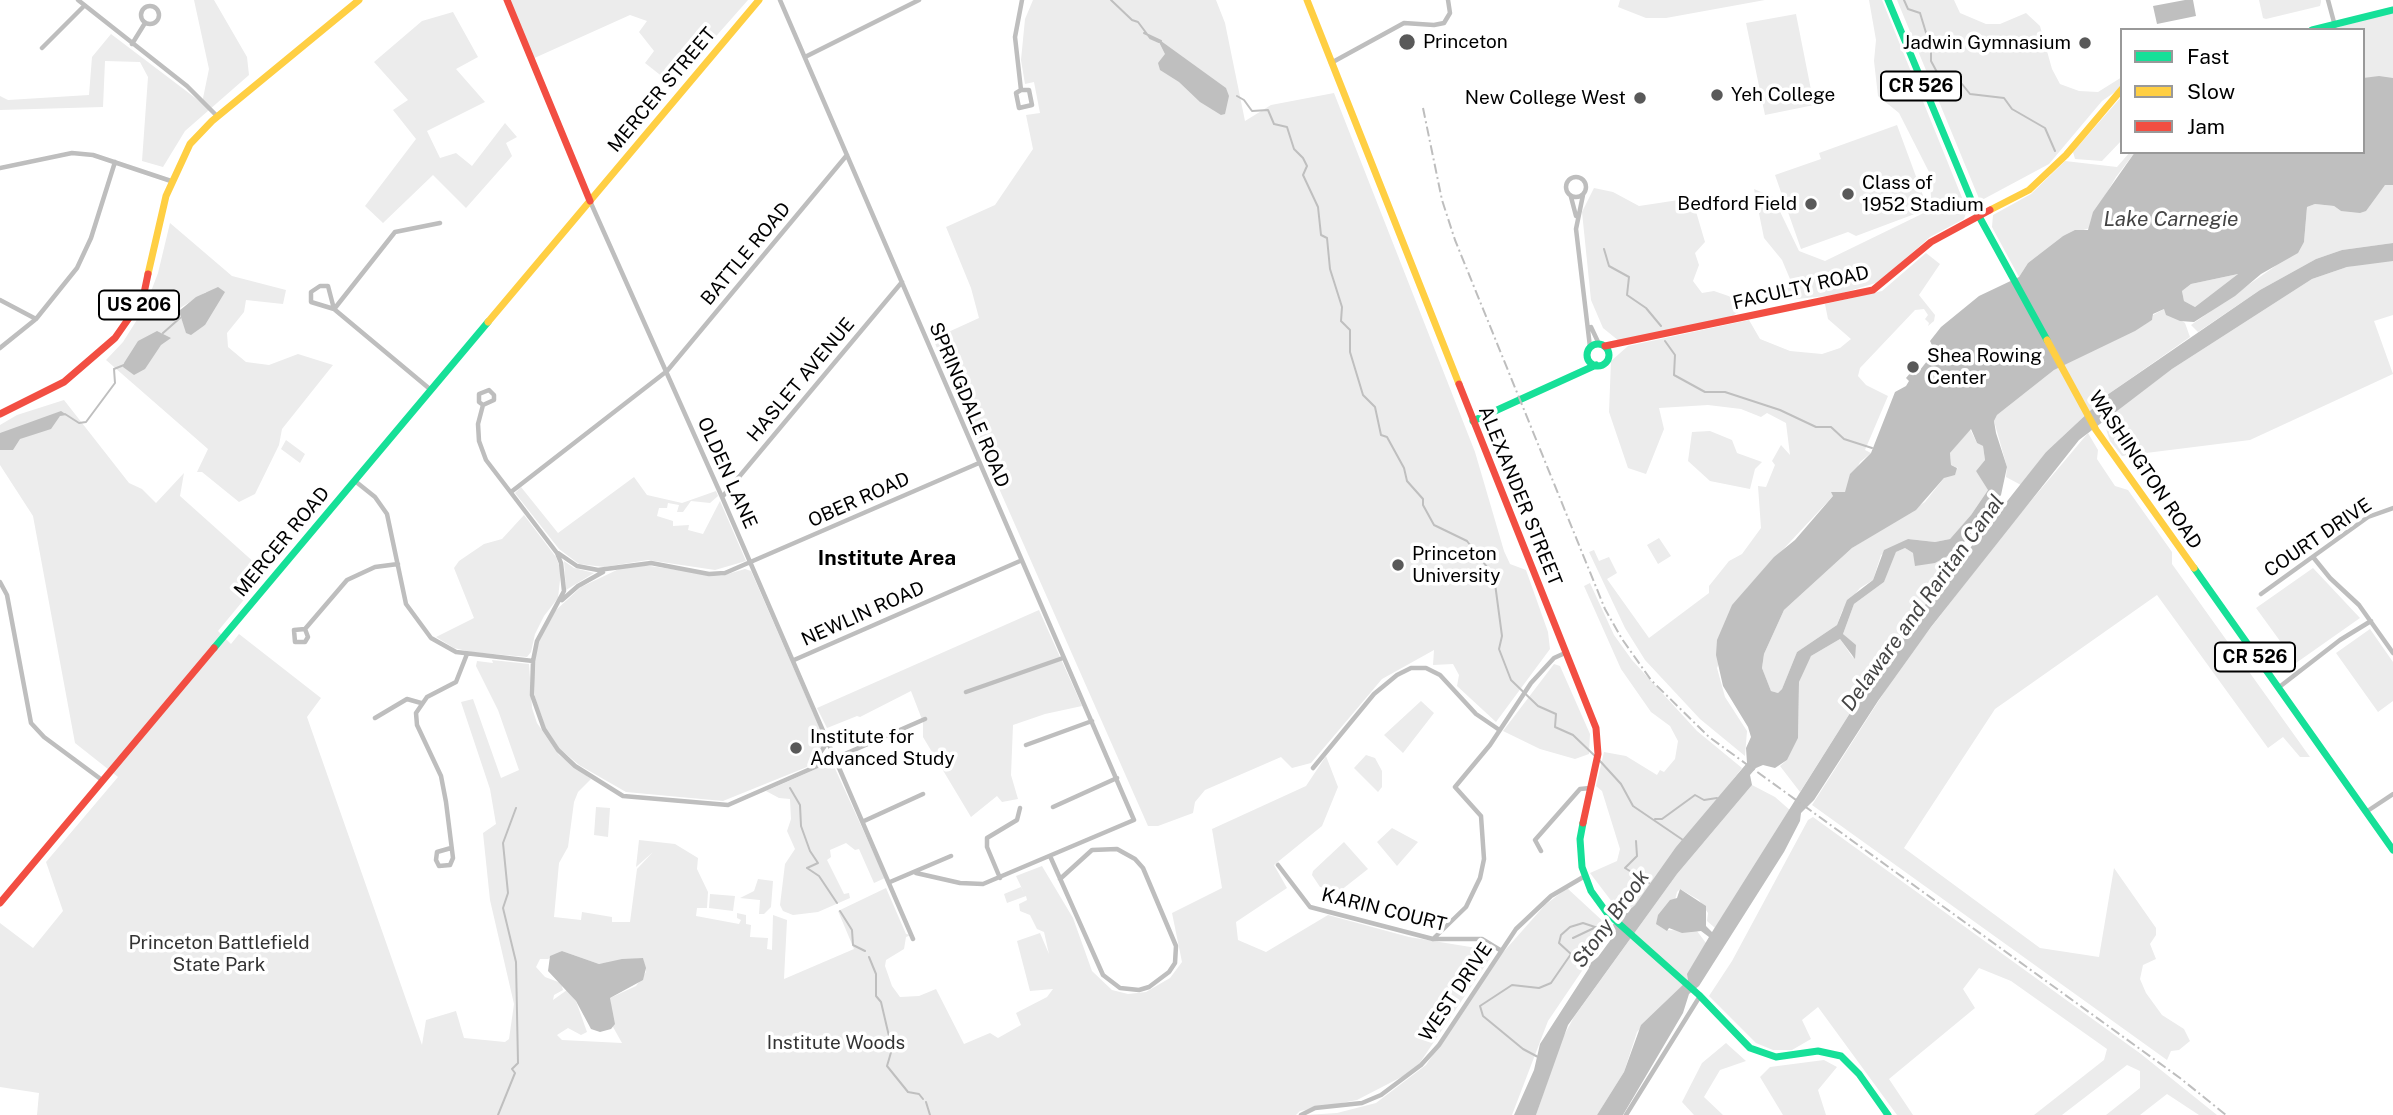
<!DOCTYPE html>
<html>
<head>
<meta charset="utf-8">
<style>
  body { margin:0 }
  #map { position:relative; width:2393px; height:1115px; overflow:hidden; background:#fff; font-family:"Public Sans",sans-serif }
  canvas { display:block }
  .legend { position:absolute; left:2120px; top:28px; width:245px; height:126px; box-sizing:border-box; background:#fff; border:2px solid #999; margin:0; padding:9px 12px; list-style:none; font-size:21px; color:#000 }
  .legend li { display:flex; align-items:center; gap:14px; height:35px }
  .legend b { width:35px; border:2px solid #999 }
</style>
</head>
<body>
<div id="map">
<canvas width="2393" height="1115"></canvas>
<ul class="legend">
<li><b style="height:9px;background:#16e098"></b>Fast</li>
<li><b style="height:9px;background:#ffcf43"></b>Slow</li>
<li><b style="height:9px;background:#f24e42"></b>Jam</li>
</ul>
</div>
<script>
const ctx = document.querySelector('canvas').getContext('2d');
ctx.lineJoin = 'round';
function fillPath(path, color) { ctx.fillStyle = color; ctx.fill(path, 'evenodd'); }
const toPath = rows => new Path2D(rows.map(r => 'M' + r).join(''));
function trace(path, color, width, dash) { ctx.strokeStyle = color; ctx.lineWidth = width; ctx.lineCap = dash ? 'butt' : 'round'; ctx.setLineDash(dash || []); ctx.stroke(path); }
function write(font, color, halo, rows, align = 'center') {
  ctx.font = font + ' "Public Sans",sans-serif'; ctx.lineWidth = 7; ctx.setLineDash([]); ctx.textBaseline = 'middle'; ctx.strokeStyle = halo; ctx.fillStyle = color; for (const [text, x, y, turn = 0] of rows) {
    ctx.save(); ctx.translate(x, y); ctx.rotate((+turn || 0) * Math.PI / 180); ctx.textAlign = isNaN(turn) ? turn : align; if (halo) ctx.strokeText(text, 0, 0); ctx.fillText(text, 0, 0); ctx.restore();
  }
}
const green = toPath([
  [194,0,214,0,247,57,249,75,185,131,163,167,142,161,148,77,140,62,105,61,103,107,0,110,0,96,8,100,89,95,92,57,111,34,202,103,209,69],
  [506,0,748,0,673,85,645,63,654,51,639,32,647,21,630,15,530,60],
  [1033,0,1216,0,1225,23,1245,121,1271,105,1334,93,1475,452,1504,551,1510,564,1526,570,1548,632,1550,649,1496,722,1457,686,1459,675,1453,664,1433,665,1434,650,1382,679,1311,763,1292,768,1281,757,1205,790,1195,802,1193,813,1158,826,1148,826,933,339,979,318,971,288,946,227,995,205,1033,149,1026,115,1040,113,1034,82,1025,84,1021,60,1025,19],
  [1620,0,1765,0,1666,18,1646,18,1618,7],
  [1869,0,1882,0,1967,210,1964,219,1930,237,1879,282,1836,295,1777,301,1790,279,1782,260,1764,238,1754,189,1773,197,1799,251,1825,261,1932,209,1929,172,1899,113,1878,96,1874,61,1876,40],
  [1897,0,1954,0,1960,13,1986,24,2000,24,2026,13,2040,26,2052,69,2060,84,2079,91,2098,92,2122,77,2122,87,2102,101,2049,164,1980,201],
  [2259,0,2321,0,2321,2,2320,6,2266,19,2263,18],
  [453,12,478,57,456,69,485,102,427,131,440,158,456,153,472,166,505,123,517,137,506,143,512,156,466,208,433,175,383,223,365,206,416,139,393,110,408,100,374,62,422,21],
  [2393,13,2393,78,2363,78,2363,30,2327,30],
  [1796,14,1814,105,1765,115,1746,23],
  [2122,96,2122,140,2102,161,2075,159,2073,152],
  [1897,125,1928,209,1856,236,1848,232,1801,249,1775,175,1821,159,1819,153],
  [2130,152,2135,152,2116,177,2091,220,2090,228,2063,236,2028,263,2019,277,1992,227,1993,215,2031,194,2065,161,2117,167],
  [2385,185,2393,185,2393,243,2342,250,2316,259,2260,290,2198,332,2191,325,2274,267,2304,242,2307,207,2315,204,2334,206,2341,211],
  [1594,188,1613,192,1639,206,1692,198,1705,242,1695,253,1699,265,1693,281,1702,293,1714,291,1740,300,1741,310,1728,319,1619,341,1603,328,1591,300,1582,212],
  [170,223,232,276,286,290,283,304,246,300,244,312,227,333,228,347,246,362,269,365,298,354,333,365,282,429,279,445,255,494,239,502,202,472,197,472,208,449,106,360,123,342,145,307,158,273],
  [206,292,205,325,190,333,180,308],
  [1926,253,1940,264,1919,295,1935,315,1934,321,1928,326,1929,323,1925,319,1928,315,1924,309,1915,310,1860,368,1858,376,1866,385,1888,396,1865,450,1871,453,1860,462,1845,492,1833,496,1747,588,1717,668,1725,697,1747,731,1745,756,1700,719,1645,660,1625,628,1589,552,1594,550,1599,561,1609,557,1617,573,1607,579,1649,638,1709,593,1709,586,1729,561,1742,554,1761,528,1758,486,1766,487,1775,465,1772,461,1781,445,1790,455,1786,423,1767,413,1761,417,1741,409,1708,405,1659,408,1664,429,1646,474,1628,468,1609,412,1611,361,1628,346,1749,320,1760,339,1790,351,1822,354,1840,348,1851,339,1828,319,1825,304,1882,291],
  [2379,261,2393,261,2393,315,2374,321,2393,374,2250,440,2122,456,2110,441,2103,420,2172,369,2312,279,2347,267],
  [2238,274,2195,307,2184,301,2182,291,2191,284],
  [2164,309,2185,323,2190,337,2107,395,2046,452,2021,485,2006,477,2007,467,1994,421,1997,415,2054,370,2152,320,2153,315],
  [64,400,129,483,142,489,156,503,184,473,180,496,266,573,218,631,231,644,239,634,321,698,307,717,422,1045,426,1020,456,1011,464,1038,505,1042,509,1039,514,1004,490,900,483,833,496,824,490,789,461,702,473,699,501,778,519,770,498,710,476,666,477,661,493,663,492,660,529,664,532,708,537,723,559,755,591,779,578,792,574,802,568,847,559,863,554,917,581,920,582,912,612,917,612,922,630,922,637,869,653,852,636,867,639,840,675,844,698,858,697,869,708,892,707,908,697,908,696,916,739,924,741,920,737,918,737,913,746,915,746,924,751,925,750,937,768,938,767,949,772,950,773,915,787,920,784,979,854,949,838,911,886,888,906,934,911,935,906,937,904,949,886,960,885,966,892,986,900,997,919,996,936,989,964,1044,990,1033,998,1038,1021,1025,1016,1013,1047,997,1053,989,1030,991,1017,941,1040,933,1049,954,1044,932,1037,929,1030,915,1020,911,1019,904,1027,900,1026,896,1007,903,1004,894,1021,887,1025,895,1016,876,1042,866,1073,918,1092,971,1112,990,1128,994,1146,992,1170,978,1182,962,1172,913,1222,888,1212,829,1306,786,1326,756,1338,787,1322,826,1274,865,1287,888,1236,922,1238,940,1266,952,1328,915,1409,937,1495,951,1415,1070,1357,1100,1300,1111,1296,1115,37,1115,39,1093,0,1087,0,923,33,948,63,911,46,862,118,777,75,743,33,516,0,465,0,425,17,415],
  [562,951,599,964,643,958,646,972,636,986,610,998,613,1027,622,1043,562,1040,557,1035,568,1028,581,1035,587,1032,576,1001,567,990,553,1000,554,995,563,990,561,983,545,977,536,967,540,959,548,959],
  [1970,429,1977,443,1983,446,1985,460,1976,471,1987,483,1988,490,1971,515,1950,539,1935,542,1908,539,1881,555,1873,580,1860,588,1842,611,1837,625,1797,652,1782,689,1778,693,1771,691,1762,668,1764,654,1784,610,1852,548,1925,502,1944,478,1958,468,1951,465,1950,453],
  [1710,431,1732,440,1737,453,1762,462,1755,469,1750,489,1710,481,1688,461,1692,432],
  [2088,433,2098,450,2097,459,2115,486,2128,490,2172,552,2172,564,2310,757,2300,757,2283,737,2268,748,2157,595,1995,709,1904,848,2040,948,2099,957,2114,868,2156,928,2156,935,2150,944,2156,959,2143,965,2140,979,2146,993,2162,1015,2184,1029,2190,1041,2179,1050,2171,1051,2167,1060,1812,805,1901,666,2009,527],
  [286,440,305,454,300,463,281,449],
  [634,477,647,495,682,503,716,491,718,496,710,503,691,501,683,512,677,512,679,505,668,503,667,508,659,508,657,516,673,521,673,526,689,525,688,530,703,534,720,501,746,561,715,570,648,560,604,567,579,564,559,549,515,493,521,487,558,533],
  [524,515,556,557,561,571,558,598,544,616,535,634,531,652,527,657,471,652,454,648,436,637,474,618,454,568,459,561,484,544,502,539],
  [1659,538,1671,556,1658,564,1647,545],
  [1905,548,1913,553,1916,560,1935,563,1957,551,1965,556,1891,648,1800,792,1780,766,1787,760,1798,738,1799,682,1805,665,1811,656,1840,639,1853,658,1849,641,1843,634,1854,604,1884,582,1896,552],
  [564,561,574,568,594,573,566,590],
  [643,565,721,576,745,569,751,571,824,738,822,747,807,767,723,801,626,792,579,765,560,749,546,729,535,697,534,662,539,641,555,611,581,587,621,568],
  [2313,568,2360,618,2296,663,2256,608],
  [1590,583,1614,635,1632,660,1697,731,1742,768,1635,905,1622,915,1590,873,1617,861,1620,849,1602,791,1596,786,1604,752,1626,756,1657,775,1660,770,1664,772,1675,759,1678,741,1670,726,1651,712,1621,669,1584,586],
  [1039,610,1082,706,1045,714,1013,725,1011,775,1018,799,1002,802,997,796,971,817,923,737,923,722,911,691,860,717,857,716,827,728,817,708],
  [2370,629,2393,662,2393,701,2378,712,2336,653],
  [1554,664,1560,666,1590,734,1589,754,1575,759,1540,749,1503,731],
  [1421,701,1434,713,1403,753,1384,735],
  [1366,755,1375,758,1382,771,1382,787,1378,792,1354,768],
  [832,762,885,878,874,883,859,849,855,850,846,843,830,850,831,857,827,860,844,894,849,893,850,898,818,912,793,915,783,911,780,905,785,864,795,849,787,831,791,819,790,799,779,798,766,791],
  [1752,785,1775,797,1791,811,1715,928,1707,921,1708,913,1699,900,1680,889,1677,892,1667,930,1697,931,1706,943,1688,974,1688,980,1637,1032,1624,1072,1597,1115,1536,1115,1562,1039,1574,1017,1677,874],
  [596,807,610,808,608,837,594,835],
  [1813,817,2141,1054,2217,1115,2199,1115,2167,1094,2140,1115,2106,1115,2140,1088,2140,1071,2127,1065,2062,1115,2034,1115,2104,1060,2107,1049,2011,981,1979,968,1963,989,1975,1008,1889,1079,1913,1115,1897,1115,1818,1007,1802,1020,1811,1039,1792,1050,1773,1050,1756,1043,1709,996,1732,961,1808,820],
  [1392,828,1418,842,1397,866,1377,842],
  [1344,842,1368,869,1340,891,1320,887,1312,875,1313,871],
  [758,879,773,881,771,907,764,914,759,914,760,900,740,898,754,891],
  [1567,888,1607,925,1609,937,1597,955,1590,959,1548,1021,1512,1115,1306,1115,1337,1113,1376,1103,1426,1065,1499,957,1545,905],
  [710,894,735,896,733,911,709,908],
  [1726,1043,1746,1061,1720,1070,1704,1097,1723,1115,1694,1115,1682,1102,1702,1063],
  [1824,1060,1837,1067,1818,1090,1826,1115,1783,1115,1760,1077,1770,1067]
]);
const water = toPath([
  [2185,0,2193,0,2196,16,2157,24,2153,6],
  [1161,41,1226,88,1229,96,1225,114,1221,115,1200,102,1179,82,1160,70,1158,63,1165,54,1159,42],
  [2379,76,2393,78,2393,185,2385,185,2366,211,2360,213,2341,211,2334,206,2315,204,2307,207,2304,242,2298,253,2261,274,2235,296,2194,322,2180,321,2166,315,2164,309,2153,314,2152,320,2135,331,2054,370,1997,415,1994,421,1996,433,2007,467,2001,495,1957,551,1935,563,1915,566,1913,553,1905,548,1896,552,1884,582,1854,604,1843,634,1856,645,1855,659,1840,639,1811,656,1799,682,1798,738,1787,760,1775,768,1763,765,1756,768,1750,775,1752,785,1677,874,1568,1025,1536,1115,1514,1115,1534,1070,1540,1044,1589,968,1588,965,1598,957,1612,938,1610,927,1635,905,1676,847,1747,763,1746,748,1751,737,1748,727,1723,686,1716,655,1717,640,1732,605,1774,557,1795,540,1833,496,1831,492,1845,492,1850,474,1871,453,1895,392,1906,386,1909,381,1906,378,1911,372,1916,375,1935,351,1930,341,1941,327,1979,296,2019,277,2028,263,2063,236,2075,230,2088,230,2093,212,2135,152,2363,152,2363,78],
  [2238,274,2195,307,2184,301,2182,291,2191,284],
  [1971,429,1977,443,1983,446,1985,460,1976,471,1988,490,1971,515,1950,539,1935,542,1908,539,1884,550,1873,580,1847,600,1837,625,1797,652,1782,689,1778,693,1771,691,1762,668,1764,654,1784,610,1852,548,1916,510,1944,478,1955,475,1957,468,1951,465,1950,453],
  [2393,243,2393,261,2347,267,2312,279,2172,369,2079,440,1931,627,1878,701,1814,800,1801,813,1800,821,1784,852,1699,986,1689,994,1683,1013,1623,1115,1597,1115,1624,1072,1641,1025,1688,980,1687,974,1709,937,1701,931,1682,933,1669,928,1667,931,1656,924,1658,915,1670,900,1677,898,1680,889,1706,906,1706,926,1712,932,1891,648,2046,452,2107,395,2260,290,2316,259,2342,250],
  [218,287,225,292,205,325,191,335,186,333,179,311,196,297],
  [157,331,171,338,161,345,145,369,134,375,123,367,124,363,138,341],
  [61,411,67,415,60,416,51,429,20,439,13,450,0,450,0,433],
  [562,951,599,964,622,959,643,958,646,968,643,980,610,998,615,1024,611,1029,600,1032,591,1029,576,1001,548,971,550,956]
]);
const stream = toPath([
  [1111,0,1132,20,1138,22,1150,38,1159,42],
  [1904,0,1908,9,1920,13,1931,49,1931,61,1938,74,1949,80,1952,86,1962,84,1970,94,2004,98,2012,109,2045,128,2055,151],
  [1144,33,1161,41],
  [1237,96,1244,100,1252,111,1268,110,1274,124,1287,127,1294,149,1303,158,1307,166,1303,175,1318,207,1321,235,1327,238,1330,269,1342,307,1341,321,1350,330,1350,352,1363,395,1375,407,1381,435,1387,437,1404,468,1407,481,1423,499,1423,505,1434,525,1467,541,1494,576,1502,636,1499,649,1511,680,1538,706,1556,714,1555,727,1573,735,1596,757],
  [1604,249,1609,266,1629,277,1627,295,1646,308,1661,326],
  [163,333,180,318],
  [1665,341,1675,355,1674,375,1705,392,1725,392,1780,410,1816,427,1831,427,1844,439,1872,448],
  [65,414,79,423,86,422,115,383,114,369,124,365],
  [1600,761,1621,784,1633,806,1683,840],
  [790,788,800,805,801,826,810,851,818,863,807,868,819,876,837,903],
  [1655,819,1662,819,1695,795,1704,800,1717,798],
  [1636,841,1637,856,1625,868,1649,883],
  [840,911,852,930,853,945,865,951],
  [1573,938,1594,928],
  [869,957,876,974,876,996,881,1002,892,1049,887,1066,908,1092,919,1094,923,1099],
  [1538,1057,1523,1049,1483,1016,1480,1006,1512,985,1539,988,1551,983,1571,954,1559,943,1561,935,1570,927,1583,923,1595,927,1611,927],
  [926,1102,930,1115],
  [498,1115,515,1073,512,1069,518,1063,516,962,503,908,508,893,503,843,516,808]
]);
const street = toPath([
  [78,0,187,86,217,116],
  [780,0,1134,820,983,884,960,883,916,873],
  [2328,0,2335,26],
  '141 15a9 9 0 1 1 18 0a9 9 0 1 1-18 0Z',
  [132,44,145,23],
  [42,48,84,6],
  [805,57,919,0],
  [1331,63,1404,23,1434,25,1444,23,1450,13,1448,0],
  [1021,90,1015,37,1022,0],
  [1021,90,1029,90,1032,105,1019,108,1016,93,1021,90],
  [0,168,72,153,93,155,171,181],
  '1566 187a10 10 0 1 1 20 0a10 10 0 1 1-20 0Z',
  [1583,195,1576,229,1590,347],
  [1571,197,1576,216],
  [590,201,722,497,913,939],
  [0,300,36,319],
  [335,308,395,232,440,223],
  [334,309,328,286,320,286,311,292,311,302,334,309,431,390],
  [1591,327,1599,344],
  [0,348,36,319,77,268,91,238,115,162],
  [483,405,479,402,479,394,489,390,494,395,494,400,483,405,478,424,479,441,486,460,557,553,561,563,564,591,537,641,533,661,532,695,544,729,558,750,575,766,623,796,728,805,925,719],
  [355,481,375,497,387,514,406,604,431,638,456,652,533,661],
  [511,492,667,371,847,155],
  [723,496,902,282],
  [558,553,577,566,598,570,651,563,709,574,725,573,979,463],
  [2313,557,2330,578,2359,605,2393,653],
  [0,582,7,595,31,723,44,737,102,780],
  [2261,594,2368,517,2393,508],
  [562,600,578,586,603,572],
  [305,629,308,637,305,642,295,642,294,630,305,629,347,580,375,567,398,564],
  [794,660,1020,561],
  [2278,688,2340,640,2371,621],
  [966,692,1063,658],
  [375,718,407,699,421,703],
  [1026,745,1092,721],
  [810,768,828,741],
  [1313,768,1374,694,1397,675,1411,668,1426,668,1440,675,1476,714,1498,729],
  [1053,807,1117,778],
  [2366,812,2393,794],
  [864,821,923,794],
  [451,848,437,852,436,860,439,866,450,865,453,858,446,802,441,776,417,725,416,713,427,697,456,682,467,654],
  [1541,851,1535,840,1580,789,1590,788],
  [1050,856,1103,975,1120,988,1139,990,1149,987,1169,972,1175,963,1176,946,1143,868,1135,859,1117,849,1092,850,1060,879],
  [1278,865,1310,907,1433,939,1482,939,1500,950],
  [1000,878,987,847,987,838,1017,820,1020,808],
  [890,882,951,856],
  [1433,939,1466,907,1480,878,1484,859,1481,816,1455,787,1490,745,1531,683,1554,658,1565,653],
  [1301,1115,1315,1108,1362,1103,1381,1095,1421,1065,1439,1045,1516,929,1551,896,1585,876],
  [1626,1115,1700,996]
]);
const fast = toPath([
  [1888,0,1975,209,2047,340],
  [2312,30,2393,10],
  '1587 355a11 11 0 1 1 22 0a11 11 0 1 1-22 0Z',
  [1473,421,1596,365],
  [2194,568,2393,850],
  [214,648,488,322],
  [1583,823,1580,839,1582,867,1591,891,1607,913,1699,995,1750,1048,1776,1057,1818,1051,1841,1056,1859,1074,1888,1115]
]);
const slow = toPath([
  [1307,0,1459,384],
  [1990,210,2029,190,2066,155,2122,89],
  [148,274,166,196,190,144,212,121,359,0],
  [488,322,759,0],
  [2047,340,2096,430,2194,568]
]);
const jam = toPath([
  [507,0,590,201],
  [1605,346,1873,290,1931,242,1990,210],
  [1459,384,1596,728,1598,754,1583,823],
  [0,414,64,382,115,338,143,298,148,274],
  [0,903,214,648]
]);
const rail = toPath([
  [1423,108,1442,200,1455,240,1605,609,1622,639,1651,680,1709,737,2180,1078,2226,1115]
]);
const markers = [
  [1407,42,9,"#595959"],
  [2085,43,7,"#595959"],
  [1717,95,7,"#595959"],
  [1640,98,7,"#595959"],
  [1848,194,7,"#595959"],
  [1811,204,7,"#595959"],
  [1913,367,7,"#595959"],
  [1398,565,7,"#595959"],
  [796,748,7,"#595959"]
];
const shields = [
  [1921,86,80],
  [139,305,80],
  [2255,657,80]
];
const shieldNames = [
  ["CR 526",1921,86],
  ["US 206",139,305],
  ["CR 526",2255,657]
];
const poiNames = [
  ["Princeton",1423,42],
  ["Jadwin Gymnasium",2071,43,"right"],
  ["Yeh College",1731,95],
  ["New College West",1626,98,"right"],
  ["Class of",1862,183],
  ["1952 Stadium",1862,205],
  ["Bedford Field",1797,204,"right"],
  ["Shea Rowing",1927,356],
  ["Center",1927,378],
  ["Princeton",1412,554],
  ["University",1412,576],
  ["Institute for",810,737],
  ["Advanced Study",810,759]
];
const streetNames = [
  ["MERCER STREET",662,90,-50],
  ["BATTLE ROAD",746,254,-50],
  ["FACULTY ROAD",1801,288,-13],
  ["HASLET AVENUE",801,380,-50],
  ["SPRINGDALE ROAD",969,405,67],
  ["WASHINGTON ROAD",2145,470,56],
  ["OLDEN LANE",727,473,66],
  ["ALEXANDER STREET",1520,496,68],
  ["OBER ROAD",859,500,-24],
  ["COURT DRIVE",2318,538,-34],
  ["MERCER ROAD",282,542,-50],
  ["NEWLIN ROAD",863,614,-24],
  ["KARIN COURT",1384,910,14],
  ["WEST DRIVE",1456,992,-56]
];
const parkNames = [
  ["Princeton Battlefield",219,943],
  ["State Park",219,965],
  ["Institute Woods",836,1043]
];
const waterNames = [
  ["Lake Carnegie",2171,220],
  ["Delaware and Raritan Canal",1923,603,-54],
  ["Stony Brook",1611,919,-54]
];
const neighbourhoodNames = [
  ["Institute Area",887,559]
];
fillPath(green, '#ececec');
fillPath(water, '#bfbfbf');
trace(stream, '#bfbfbf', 2);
trace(street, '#bebebe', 4.5);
trace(fast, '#16e098', 7);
trace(slow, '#ffcf43', 7);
trace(jam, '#f24e42', 7);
trace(rail, '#bebebe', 2, [10, 3.5, 2, 3.5]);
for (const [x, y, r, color] of markers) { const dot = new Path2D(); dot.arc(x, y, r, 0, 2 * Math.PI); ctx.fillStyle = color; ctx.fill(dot); trace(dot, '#fff', 2.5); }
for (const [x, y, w] of shields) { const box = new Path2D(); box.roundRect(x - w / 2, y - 14.5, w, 29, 5); ctx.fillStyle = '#fff'; ctx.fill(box); trace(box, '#000', 2); }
write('bold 18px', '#000', null, shieldNames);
write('19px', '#000', '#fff', poiNames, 'left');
write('19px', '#000', '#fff', streetNames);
write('19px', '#333', '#fff', parkNames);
write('italic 21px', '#444', '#fff', waterNames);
write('bold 21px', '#000', '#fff', neighbourhoodNames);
</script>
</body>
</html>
